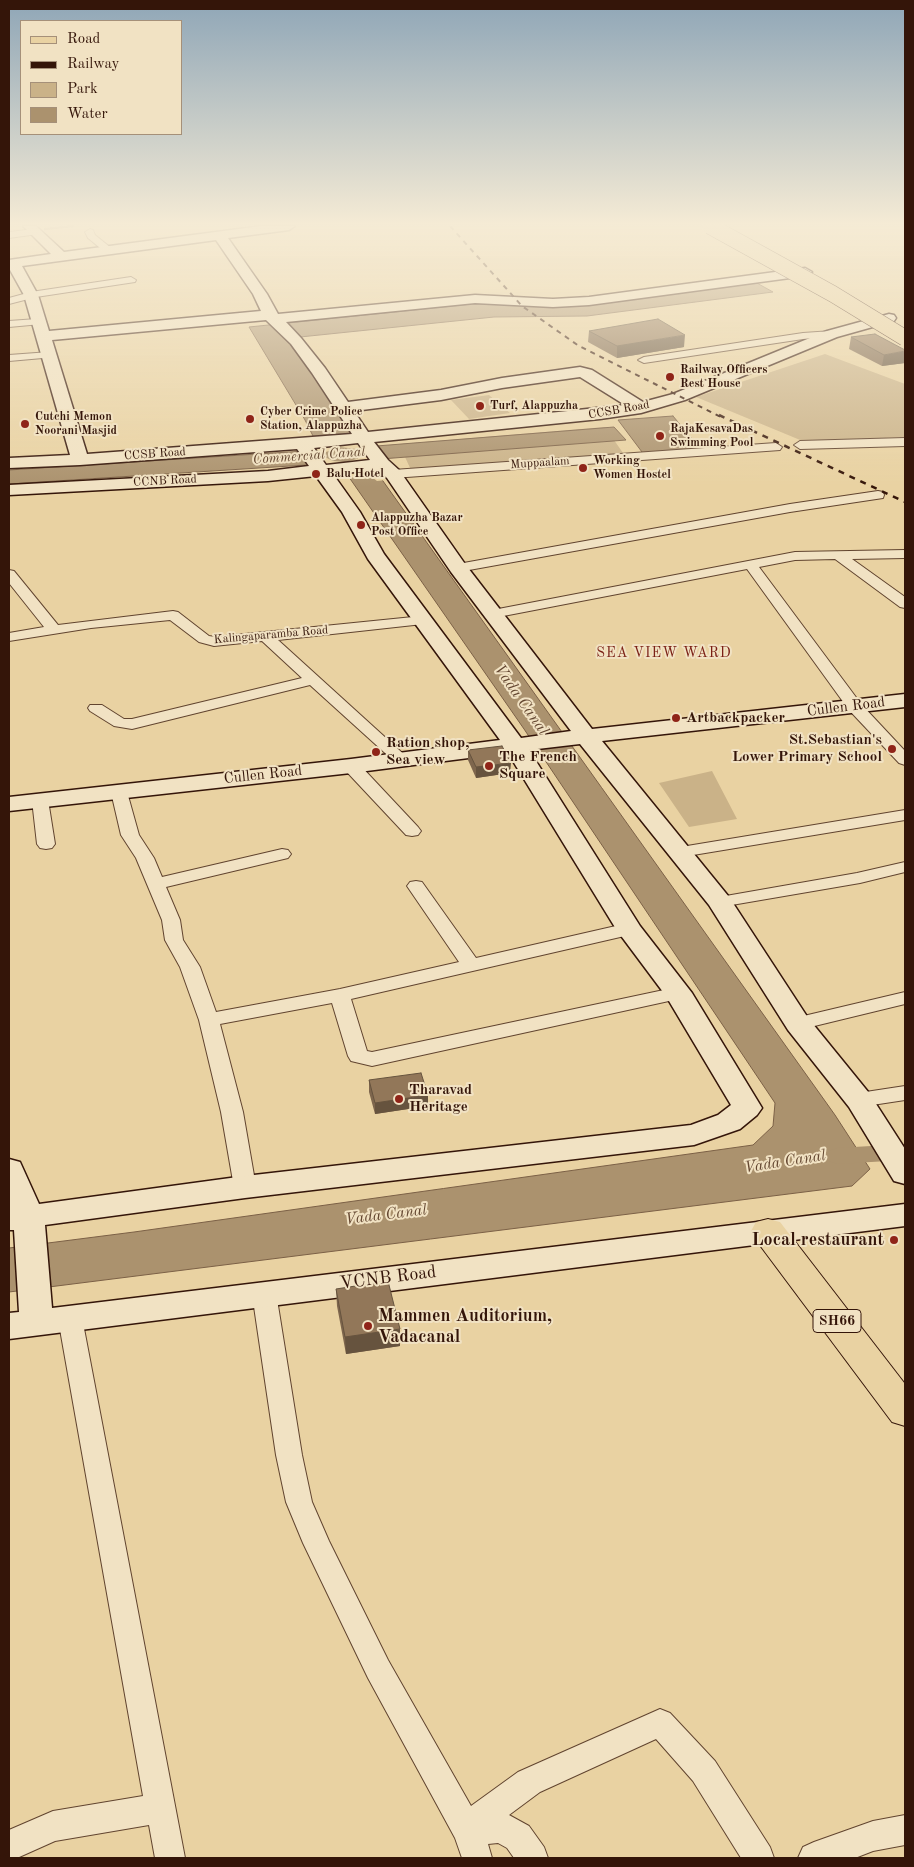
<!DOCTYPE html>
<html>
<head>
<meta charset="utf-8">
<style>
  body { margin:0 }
  #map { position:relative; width:914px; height:1867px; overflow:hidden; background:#e9d2a2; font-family:"Old Standard TT",serif }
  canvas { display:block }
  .frame { position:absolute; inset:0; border:10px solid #341509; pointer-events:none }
  .legend { position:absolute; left:20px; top:20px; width:162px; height:115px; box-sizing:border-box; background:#f1e2c3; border:1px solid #a59079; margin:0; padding:6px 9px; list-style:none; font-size:15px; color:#341509 }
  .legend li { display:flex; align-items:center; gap:10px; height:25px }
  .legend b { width:25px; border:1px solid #a59079 }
</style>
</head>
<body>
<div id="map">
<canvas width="914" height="1867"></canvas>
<div class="frame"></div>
<ul class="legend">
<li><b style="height:6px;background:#e9d2a2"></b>Road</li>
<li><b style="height:6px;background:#341509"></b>Railway</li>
<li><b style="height:14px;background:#cab288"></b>Park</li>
<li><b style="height:14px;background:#ab926e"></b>Water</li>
</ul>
</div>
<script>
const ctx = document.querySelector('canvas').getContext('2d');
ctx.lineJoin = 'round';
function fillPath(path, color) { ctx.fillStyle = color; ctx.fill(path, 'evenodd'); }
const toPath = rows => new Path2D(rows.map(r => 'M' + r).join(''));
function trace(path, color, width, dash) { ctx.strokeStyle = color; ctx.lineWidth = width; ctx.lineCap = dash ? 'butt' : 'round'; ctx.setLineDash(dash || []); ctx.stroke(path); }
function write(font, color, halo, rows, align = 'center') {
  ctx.font = font + ' "Old Standard TT",serif'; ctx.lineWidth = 4; ctx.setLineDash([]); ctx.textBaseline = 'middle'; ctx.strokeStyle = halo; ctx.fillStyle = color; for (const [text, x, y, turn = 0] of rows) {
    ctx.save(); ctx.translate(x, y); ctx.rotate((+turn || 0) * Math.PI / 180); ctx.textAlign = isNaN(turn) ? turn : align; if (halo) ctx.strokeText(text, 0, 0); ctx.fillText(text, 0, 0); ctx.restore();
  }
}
const green = toPath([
  [825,354,905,384,905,437,805,442,696,397],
  [489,395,510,413,469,419,451,400],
  [605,427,623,453,411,470,399,444],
  [712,771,737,819,689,827,659,783]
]);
const water = toPath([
  [755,282,773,292,587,316,494,317,300,337,364,447,614,427,626,440,368,460,835,1115,870,1169,852,1186,9,1292,9,1248,134,1232,753,1145,773,1126,775,1103,524,729,344,470,337,463,9,484,9,470,320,450,305,420,249,327,472,304,569,304,755,282],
  [673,416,702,451,645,456,618,420,673,416]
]);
const pier = toPath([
  [359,433,366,444,377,443,387,461,373,462,386,480,377,481,369,475,347,478,342,472,311,468,299,449],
  [340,447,356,449,362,455,357,459,345,462,333,461,325,457,326,452]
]);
const stream = toPath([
  [45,229,73,226]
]);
const canal = toPath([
  [905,1144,905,1160,837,1164,829,1161,826,1156,829,1151,837,1148,905,1144]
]);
const street = toPath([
  [35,229,38,230,38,234,9,238,9,232,35,229],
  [90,229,93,230,95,235,111,248,111,252,105,252,88,238,85,232,90,229],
  [131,277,136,280,135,282,36,297,9,304,9,298,31,292,131,277],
  [37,319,42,322,41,324,9,327,9,321,37,319],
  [832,331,837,334,836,336,803,339,644,363,638,360,644,357,803,333,832,331],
  [50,352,55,355,54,357,9,361,9,355,50,352],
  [905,438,905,446,800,449,794,445,800,441,905,438],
  [776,443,782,447,780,450,393,478,387,474,393,470,776,443],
  [878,491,883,492,884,495,883,498,790,512,458,572,451,568,458,564,790,504,878,491],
  [905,550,905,558,852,559,905,597,905,608,900,607,835,559,795,560,759,567,861,704,905,751,905,765,899,763,849,710,747,569,493,618,488,617,486,614,488,611,493,610,795,552,905,550],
  [9,570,14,571,58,625,173,611,178,612,209,636,215,637,423,616,428,617,430,620,428,623,423,624,278,640,409,759,407,762,401,764,395,762,310,685,132,729,114,726,90,711,88,708,90,705,102,705,124,719,132,719,302,678,262,641,214,646,199,642,170,620,91,628,9,641,9,633,44,627,9,583,9,570],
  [351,761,357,762,418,827,421,831,418,835,412,836,406,835,345,770,343,766,345,762,351,761],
  [119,787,125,788,127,792,139,835,154,858,162,877,282,849,288,850,291,854,288,858,166,887,180,920,183,940,200,967,216,1012,340,989,459,962,407,886,410,882,416,881,422,882,476,958,629,923,636,925,638,929,636,933,629,935,351,999,367,1051,372,1052,678,987,685,989,688,993,685,997,678,999,372,1066,351,1061,348,1056,332,1003,220,1024,243,1112,256,1187,253,1193,245,1195,237,1193,234,1187,221,1112,199,1020,180,967,165,940,162,920,136,858,121,835,111,792,113,788,119,787],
  [40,795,46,796,48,800,55,844,52,848,46,849,40,848,37,844,32,800,34,796,40,795],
  [905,810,905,820,681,857,675,856,672,852,675,848,681,847,905,810],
  [905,862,905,872,860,883,720,907,714,906,711,902,714,898,720,897,857,873,905,862],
  [905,992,905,1004,798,1030,791,1029,788,1024,791,1019,905,992],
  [905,1086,905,1100,859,1107,852,1105,849,1100,852,1095,859,1093,905,1086],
  [264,1284,272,1287,276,1293,302,1455,312,1502,329,1541,388,1660,471,1806,518,1772,660,1709,670,1713,715,1761,770,1847,774,1858,741,1858,693,1781,656,1739,540,1792,509,1815,529,1826,544,1847,548,1858,514,1858,507,1848,498,1843,488,1844,492,1858,462,1858,455,1838,368,1678,303,1543,286,1502,276,1455,252,1293,256,1287,264,1284],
  [70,1309,78,1312,82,1318,185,1858,155,1858,149,1825,55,1841,17,1858,9,1858,9,1830,53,1811,143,1796,58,1318,62,1312,70,1309],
  [905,1815,905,1845,873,1851,855,1858,798,1858,803,1847,814,1842,873,1821,905,1815]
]);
const secondary = toPath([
  [23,226,36,226,64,252,261,226,295,226,289,230,228,238,267,294,278,314,475,295,553,299,589,297,805,268,812,272,805,276,589,305,553,307,475,303,286,322,301,338,325,368,348,402,441,390,502,378,580,367,592,370,643,402,673,394,827,331,889,314,894,315,896,318,894,321,837,337,685,400,641,413,600,419,374,442,388,460,399,470,465,564,592,729,905,694,905,707,602,741,729,897,808,1018,869,1093,905,1149,905,1184,894,1181,849,1107,788,1030,709,905,580,744,529,750,640,926,692,993,762,1108,757,1115,740,1129,694,1145,245,1198,45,1225,52,1308,905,1204,905,1226,9,1339,9,1313,19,1312,14,1230,9,1230,9,1159,20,1162,39,1204,245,1176,691,1125,718,1115,731,1105,666,996,616,929,508,753,351,773,9,811,9,797,351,759,500,740,368,559,342,512,316,476,268,481,9,495,9,485,268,471,309,466,297,449,80,465,9,468,9,458,70,455,24,295,9,268,9,260,51,254,23,226],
  [216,240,253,294,261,311,49,331,38,295,22,266,216,240],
  [266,320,291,344,312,373,352,434,87,454,52,340,266,320],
  [580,377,625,405,368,432,354,411,441,400,502,388,580,377],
  [358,443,370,460,326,465,314,448,358,443],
  [378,470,387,478,451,572,571,731,521,738,384,554,360,512,333,474,378,470]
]);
const primary = toPath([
  [768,1219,780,1222,905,1384,905,1426,892,1422,756,1240,751,1231,756,1222,768,1219]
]);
const railFar1 = toPath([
  [450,226,522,306,579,346,721,417]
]);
const rail = toPath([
  [719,415,905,502]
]);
const highwayBridge = toPath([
  [710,226,833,294,905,338]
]);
const wall = toPath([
  [589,331,684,347,617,358,588,342],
  [851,337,905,363,882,366,849,349],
  [468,750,510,773,476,778,468,760],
  [369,1080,428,1106,375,1114,369,1092],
  [336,1289,400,1346,346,1354,337,1306]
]);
const shadedWall = toPath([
  [685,335,684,347,617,358,617,346],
  [905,351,905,363,882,366,884,355],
  [511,763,510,773,476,778,476,767],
  [428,1095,428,1106,375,1114,375,1103],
  [400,1329,400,1346,346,1354,345,1337]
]);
const building = toPath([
  [658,319,685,335,617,346,589,331,658,319],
  [875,334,905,350,905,351,884,355,851,337,875,334],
  [502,746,511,763,476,767,468,750,502,746],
  [421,1073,428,1095,375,1103,369,1080,421,1073],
  [388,1281,400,1329,345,1337,336,1289,388,1281]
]);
const markers = [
  [670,377,5,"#8f2418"],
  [480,406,5,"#8f2418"],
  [250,419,5,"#8f2418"],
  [25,424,5,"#8f2418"],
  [660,436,5,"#8f2418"],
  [583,468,5,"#8f2418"],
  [316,474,5,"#8f2418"],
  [361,525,5,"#8f2418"],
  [676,718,5,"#8f2418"],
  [892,749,5,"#8f2418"],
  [376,752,5,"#8f2418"],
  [489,766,5,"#8f2418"],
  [399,1099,5,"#8f2418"],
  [894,1240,5,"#8f2418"],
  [368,1326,5,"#8f2418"]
];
const farPoinames = [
  ["Railway Officers",680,370],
  ["Rest House",680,384],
  ["Turf, Alappuzha",490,406],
  ["Cyber Crime Police",260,412],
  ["Station, Alappuzha",260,426],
  ["Cutchi Memon",35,417],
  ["Noorani Masjid",35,431],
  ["RajaKesavaDas",670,429],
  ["Swimming Pool",670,443],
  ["Working",593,461],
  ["Women Hostel",593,475],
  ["Balu Hotel",326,474],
  ["Alappuzha Bazar",371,518],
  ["Post Office",371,532]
];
const farStreetnames = [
  ["CCSB Road",619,410,-10],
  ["CCSB Road",155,454,-4],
  ["Muppaalam",540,463,-4],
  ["CCNB Road",165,481,-3],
  ["Kalingaparamba Road",271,635,-5]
];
const farWaternames = [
  ["Commercial Canal",309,456,-4]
];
const farNeighbourhoodnames = [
  ["SEA VIEW WARD",664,653]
];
const shields = [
  [837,1321,48]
];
const shieldNames = [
  ["SH66",837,1321]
];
const streetNames = [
  ["Cullen Road",846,707,-7],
  ["Cullen Road",263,775,-6]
];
const poiNames = [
  ["Artbackpacker",686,718],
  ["St.Sebastian's",882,740,"right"],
  ["Lower Primary School",882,757,"right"],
  ["Ration shop,",386,743],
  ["Sea view",386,760],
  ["The French",499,757],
  ["Square",499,774],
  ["Tharavad",409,1090],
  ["Heritage",409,1107]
];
const waterNames = [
  ["Vada Canal",521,700,55],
  ["Vada Canal",785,1162,-9],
  ["Vada Canal",386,1215,-7]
];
const nearPoinames = [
  ["Local restaurant",884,1240],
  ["Mammen Auditorium,",378,1316,"left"],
  ["Vadacanal",378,1337,"left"]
];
const nearStreetnames = [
  ["VCNB Road",388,1278,-7]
];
fillPath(green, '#cab288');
fillPath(water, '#ab926e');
trace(water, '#7b6046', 1);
fillPath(pier, '#e9d2a2');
trace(stream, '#7b6046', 2.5);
fillPath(canal, '#ab926e');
trace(street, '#61442f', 2);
trace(secondary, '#341509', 3);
trace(primary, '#341509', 2);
fillPath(street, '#f1e2c3');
fillPath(secondary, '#f1e2c3');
fillPath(primary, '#e9d2a2');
trace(railFar1, '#341509', 2, [5, 5]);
trace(rail, '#341509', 2.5, [6, 6]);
trace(highwayBridge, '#341509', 17, []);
trace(highwayBridge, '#e9d2a2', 16);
fillPath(wall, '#7e664d');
fillPath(shadedWall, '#66533e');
fillPath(building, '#927759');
trace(building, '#66533e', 1);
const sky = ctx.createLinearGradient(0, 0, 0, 487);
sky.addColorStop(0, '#8fa6b7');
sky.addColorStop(0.46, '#f5ebd5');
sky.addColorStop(1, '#f5ebd500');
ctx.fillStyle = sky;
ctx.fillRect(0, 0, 914, 487);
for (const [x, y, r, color] of markers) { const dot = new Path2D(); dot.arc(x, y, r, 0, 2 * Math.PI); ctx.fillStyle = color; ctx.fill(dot); trace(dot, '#f1e2c3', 2); }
write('bold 12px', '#341509', '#f1e2c3', farPoinames, 'left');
write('12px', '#341509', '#f1e2c3', farStreetnames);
write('italic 14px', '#644731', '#f1e2c3', farWaternames);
ctx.letterSpacing = '1px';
write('14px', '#7a1f14', '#f1e2c3', farNeighbourhoodnames);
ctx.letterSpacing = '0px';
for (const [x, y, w] of shields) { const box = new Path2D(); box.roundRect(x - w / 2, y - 11.5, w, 23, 4); ctx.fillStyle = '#f1e2c3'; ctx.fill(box); trace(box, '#341509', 1); }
write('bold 14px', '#341509', null, shieldNames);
write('15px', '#341509', '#f1e2c3', streetNames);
write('bold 15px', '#341509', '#f1e2c3', poiNames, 'left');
write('italic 16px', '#644731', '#f1e2c3', waterNames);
write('bold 18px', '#341509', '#f1e2c3', nearPoinames, 'right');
write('18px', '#341509', '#f1e2c3', nearStreetnames);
</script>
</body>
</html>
